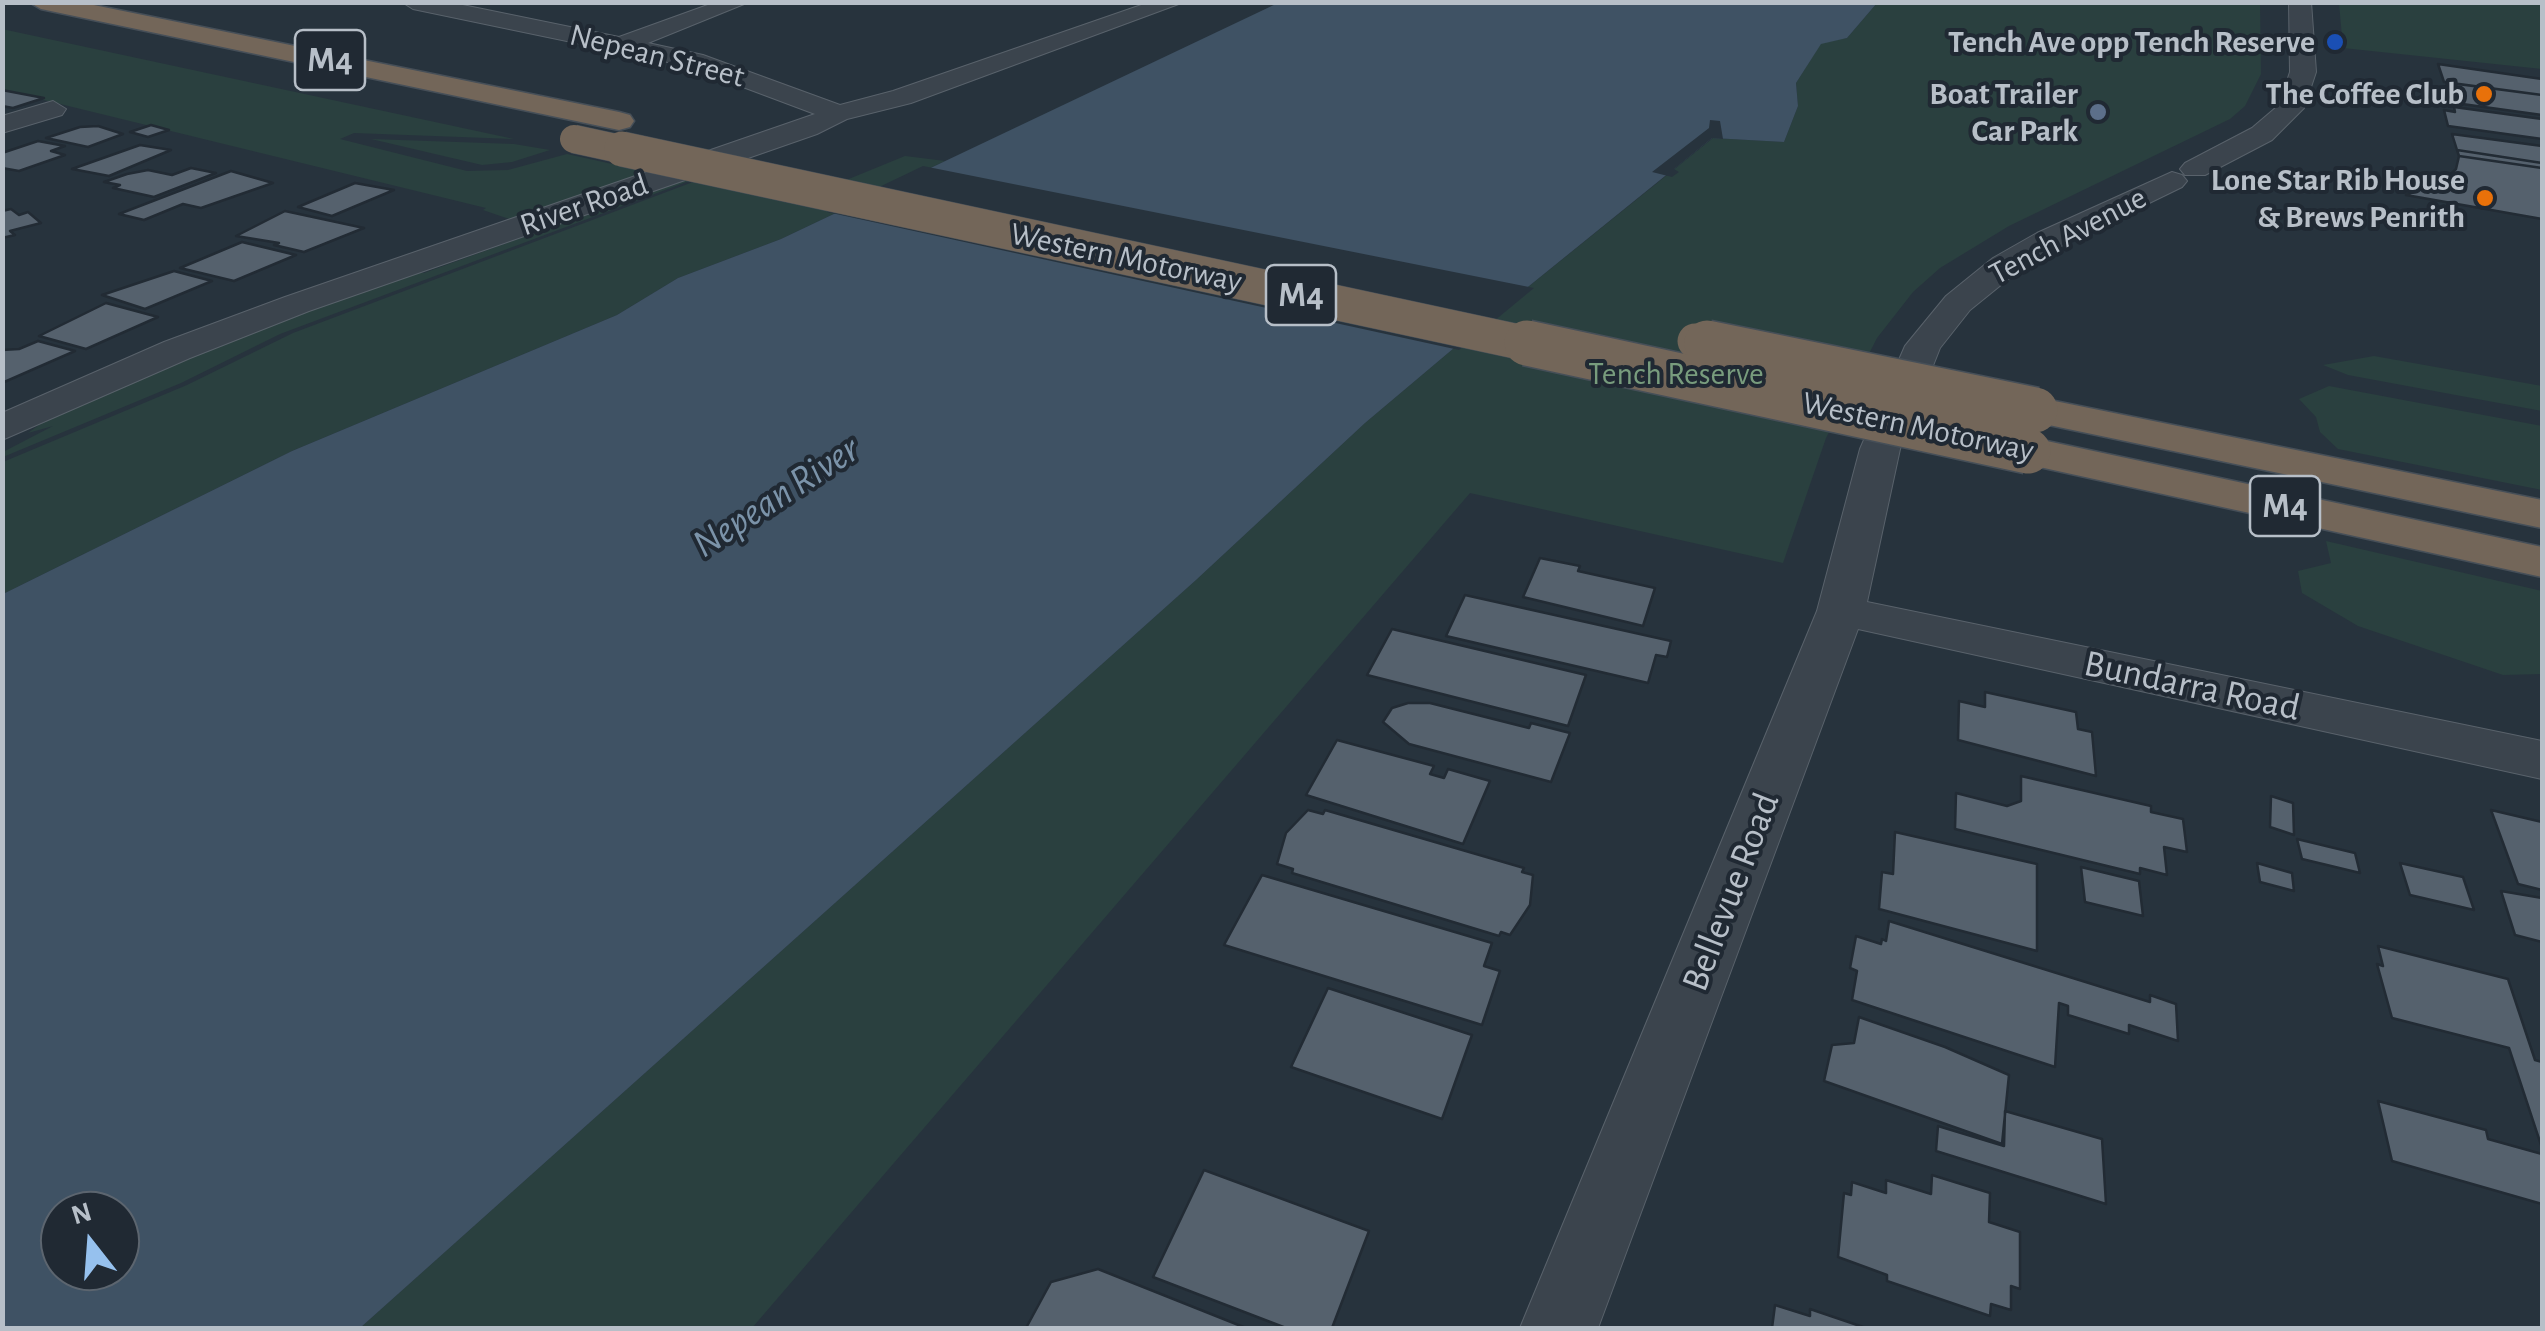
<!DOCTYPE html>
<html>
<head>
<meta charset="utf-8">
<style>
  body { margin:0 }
  #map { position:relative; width:2545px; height:1331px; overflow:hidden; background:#27333d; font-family:"Alegreya Sans",sans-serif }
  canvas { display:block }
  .frame { position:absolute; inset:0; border:5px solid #b7bfc8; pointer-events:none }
  .north { position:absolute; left:40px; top:1191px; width:100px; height:100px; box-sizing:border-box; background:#202933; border:2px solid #5c656f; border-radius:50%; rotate:343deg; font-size:28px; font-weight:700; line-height:40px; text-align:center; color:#b7bfc8 }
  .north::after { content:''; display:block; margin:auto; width:35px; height:45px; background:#96c1ee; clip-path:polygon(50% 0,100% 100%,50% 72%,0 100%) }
</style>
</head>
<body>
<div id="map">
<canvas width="2545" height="1331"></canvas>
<div class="frame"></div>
<div class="north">N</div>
</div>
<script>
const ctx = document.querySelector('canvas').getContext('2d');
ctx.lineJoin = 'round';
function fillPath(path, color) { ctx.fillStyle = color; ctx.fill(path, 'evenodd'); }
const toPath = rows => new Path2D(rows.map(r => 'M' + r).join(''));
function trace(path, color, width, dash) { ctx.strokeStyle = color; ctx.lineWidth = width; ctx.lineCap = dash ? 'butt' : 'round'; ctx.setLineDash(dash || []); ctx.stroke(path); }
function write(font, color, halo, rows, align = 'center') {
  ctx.font = font + ' "Alegreya Sans",sans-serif'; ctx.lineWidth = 8; ctx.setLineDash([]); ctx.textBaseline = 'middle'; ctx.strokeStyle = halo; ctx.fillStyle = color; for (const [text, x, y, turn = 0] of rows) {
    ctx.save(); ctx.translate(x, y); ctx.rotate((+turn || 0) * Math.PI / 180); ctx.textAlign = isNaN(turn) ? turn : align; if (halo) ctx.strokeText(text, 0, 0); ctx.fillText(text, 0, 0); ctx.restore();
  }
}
const green = toPath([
  [1877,3,2260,3,2261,74,2245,106,2230,119,2009,226,1940,268,1913,292,1877,338,1826,438,1783,563,1470,493,752,1328,360,1328,1196,580,1365,423,1492,316,1713,138,1784,142,1798,106,1796,83,1821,43,1847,38],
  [2339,3,2542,3,2542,69,2343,48],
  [2,29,514,139,354,133,340,139,467,171,508,170,567,154,653,173,512,220,483,210,486,208,3,90],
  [371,139,514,144,550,150,512,162,482,165],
  [905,156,945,161,781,239,678,278,617,315,292,451,3,594,3,462,187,385,293,333,693,182,790,203],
  [684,179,689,181,280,334,181,383,3,457,3,452,53,426,28,433,43,422,196,353,408,272,424,273],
  [2374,356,2542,386,2542,411,2348,375,2323,365],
  [2329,386,2542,426,2542,490,2338,449,2320,432,2316,417,2299,399],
  [2326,541,2542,591,2542,674,2503,675,2358,626,2302,593,2298,571,2331,563]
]);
const water = toPath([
  [1278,3,1877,3,1847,38,1821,44,1796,83,1798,106,1784,142,1712,138,1492,316,1365,423,1196,580,360,1328,3,1328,3,594,292,451,617,315,678,278,781,239],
  [60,1211,120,1211,120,1271,60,1271]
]);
const pier = toPath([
  [1710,120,1720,121,1723,139,1712,138,1674,169,1679,172,1672,177,1652,172,1709,128],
  [923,166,1534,288,1459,350,827,212]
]);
const building = toPath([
  [2438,64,2542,79,2542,95,2444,82,2438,64],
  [2450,83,2542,95,2542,115,2455,103,2450,83],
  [2,90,44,98,13,108,2,106,2,90],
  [2454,107,2542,119,2542,139,2448,126,2444,110,2455,112,2454,107],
  [151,125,169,130,148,137,130,132,151,125],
  [98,126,123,134,88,147,46,138,80,127,98,126],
  [2452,134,2542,146,2542,163,2457,150,2452,134],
  [38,141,65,146,51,151,65,155,19,171,2,168,2,153,38,141],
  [140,145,171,150,109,176,72,169,140,145],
  [2457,150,2542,163,2542,168,2459,156,2457,150],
  [2459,156,2542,168,2542,219,2406,195,2445,179,2456,169,2459,156],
  [191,168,216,173,154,197,113,188,120,185,104,182,127,174,148,170,172,175,191,168],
  [231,171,273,183,201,208,183,204,144,220,119,214,231,171],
  [355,183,394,190,332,216,298,207,355,183],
  [11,209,19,215,28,212,41,223,10,231,15,235,2,238,2,211,11,209],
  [285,211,364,228,304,252,274,245,279,243,236,236,285,211],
  [242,242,296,255,234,281,180,268,242,242],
  [174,271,212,281,145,309,102,295,174,271],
  [106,303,158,317,86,349,39,336,106,303],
  [38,341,75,351,2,383,2,350,19,349,38,341],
  [1540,558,1580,566,1578,571,1655,588,1643,626,1523,597,1540,558],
  [1465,595,1671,641,1667,657,1656,655,1648,683,1446,636,1465,595],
  [1392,629,1586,675,1568,726,1367,675,1392,629],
  [1985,692,2076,712,2078,729,2092,732,2096,776,1958,740,1959,701,1985,707,1985,692],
  [1408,703,1430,703,1529,728,1531,723,1570,733,1551,782,1409,744,1383,722,1392,708,1408,703],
  [1337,740,1434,766,1430,774,1444,778,1448,769,1490,781,1463,844,1306,795,1337,740],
  [2021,776,2151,806,2151,812,2183,819,2187,852,2164,847,2167,875,2140,868,2140,874,1955,829,1956,793,2007,806,2021,801,2021,776],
  [2271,796,2293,803,2294,835,2270,827,2271,796],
  [1308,810,1323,814,1325,810,1524,868,1522,872,1533,875,1530,905,1510,935,1501,932,1499,936,1292,873,1293,869,1277,864,1286,833,1308,810],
  [2491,810,2542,822,2542,890,2518,884,2491,810],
  [1895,832,2037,864,2037,951,1879,909,1882,872,1893,874,1895,832],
  [2297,839,2355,853,2360,873,2302,859,2297,839],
  [2257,863,2292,873,2294,891,2260,882,2257,863],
  [2400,863,2463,877,2474,910,2410,895,2400,863],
  [2081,867,2139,881,2143,916,2085,902,2081,867],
  [1262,875,1492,943,1484,966,1500,971,1482,1025,1224,945,1262,875],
  [2501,891,2542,898,2542,942,2515,935,2501,891],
  [1889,921,2150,1002,2150,995,2176,1004,2178,1041,2129,1025,2129,1034,2068,1015,2068,1006,2059,1003,2055,1067,1852,1000,1857,971,1850,968,1856,936,1881,944,1882,939,1886,941,1889,921],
  [2378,946,2508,979,2535,1060,2542,1062,2542,1148,2509,1048,2392,1018,2377,964,2383,966,2378,946],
  [1328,988,1472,1035,1442,1119,1291,1067,1328,988],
  [1859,1017,1945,1047,2009,1075,2002,1144,1824,1081,1832,1045,1854,1043,1859,1017],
  [2378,1101,2486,1130,2488,1139,2542,1154,2542,1204,2392,1161,2378,1101],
  [2005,1111,2102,1139,2106,1204,1936,1151,1938,1126,2004,1146,2005,1111],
  [1204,1170,1369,1231,1332,1328,1286,1328,1153,1277,1204,1170],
  [1932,1175,1990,1193,1989,1222,2020,1232,2020,1289,2011,1286,2011,1310,1991,1304,1990,1316,1887,1281,1887,1275,1838,1257,1844,1193,1851,1195,1852,1182,1886,1193,1886,1180,1931,1194,1932,1175],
  [1098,1269,1246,1328,1026,1328,1051,1282,1098,1269],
  [1775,1305,1810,1316,1810,1309,1866,1328,1772,1328,1775,1305]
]);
const minor = toPath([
  [402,2,448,2,619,37,716,2,749,2,648,43,703,55,840,105,893,91,1150,2,1184,2,911,103,847,119,817,134,309,311,190,358,2,440,2,413,164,342,285,297,815,114,687,66,413,9,402,2],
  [2289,2,2311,2,2316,72,2304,108,2272,140,2205,175,2185,175,2180,169,2185,163,2252,128,2279,105,2290,72,2289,2],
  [53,101,66,109,62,115,2,133,2,116,53,101],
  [2172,172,2182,175,2187,181,2182,187,2059,247,2017,272,1970,310,1940,348,1900,449,1867,602,2542,741,2542,779,1858,629,1598,1328,1520,1328,1817,611,1860,449,1905,346,1946,296,1993,258,2037,233,2172,172]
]);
const highway = toPath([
  [29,2,79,2,619,112,630,115,634,121,630,127,619,130,41,9,29,2],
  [2035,397,2542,500,2542,528,2020,419,2013,410,2020,401,2035,397],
  [2028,437,2542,547,2542,577,2012,461,2005,451,2012,441,2028,437]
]);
const highwayBridgeFar2 = toPath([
  [574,139,634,152]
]);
const highwayBridgeFar1 = toPath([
  [622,149,1538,346],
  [1695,341,1719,346]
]);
const highwayBridge = toPath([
  [1527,343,2028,451],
  [1707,343,2035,410]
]);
const markers = [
  [2335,42,10,"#1a4fb4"],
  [2484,94,10,"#e8710a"],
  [2098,112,10,"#5c6f8a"],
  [2485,198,10,"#e8710a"]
];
const farPoinames = [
  ["Tench Ave opp Tench Reserve",2315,42],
  ["Boat Trailer",2078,94],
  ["Car Park",2078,131],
  ["The Coffee Club",2464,94],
  ["Lone Star Rib House",2465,180],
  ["& Brews Penrith",2465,217]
];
const farStreetnames = [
  ["Nepean Street",657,56,14],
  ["River Road",584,205,-19],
  ["Tench Avenue",2068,236,-28],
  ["Western Motorway",1126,258,12],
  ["Western Motorway",1918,427,12]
];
const farParknames = [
  ["Tench Reserve",1676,374]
];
const shields = [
  [330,60,70],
  [1301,295,70],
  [2285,506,70]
];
const shieldNames = [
  ["M4",330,60],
  ["M4",1301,295],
  ["M4",2285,506]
];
const streetNames = [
  ["Bundarra Road",2192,686,12],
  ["Bellevue Road",1731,892,-69]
];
const waterNames = [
  ["Nepean River",776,497,-33]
];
fillPath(green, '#2a403f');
fillPath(water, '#3f5264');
fillPath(pier, '#27333d');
fillPath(building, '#55616d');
trace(building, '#222b34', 2.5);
trace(minor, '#59626b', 2);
trace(highway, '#464f58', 3);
fillPath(minor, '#3b444d');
fillPath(highway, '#736659');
trace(highwayBridgeFar2, '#464f58', 29, []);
trace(highwayBridgeFar1, '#464f58', 36, []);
trace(highwayBridge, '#464f58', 48, []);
trace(highwayBridgeFar2, '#736659', 28);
trace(highwayBridgeFar1, '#736659', 35);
trace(highwayBridge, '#736659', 45);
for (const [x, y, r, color] of markers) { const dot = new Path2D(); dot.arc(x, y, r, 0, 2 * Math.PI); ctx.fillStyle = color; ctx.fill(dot); trace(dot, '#202933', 4); }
write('bold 32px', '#b7bfc8', '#202933', farPoinames, 'right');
write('32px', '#b7bfc8', '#202933', farStreetnames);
write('32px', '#789c7d', '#202933', farParknames);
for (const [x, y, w] of shields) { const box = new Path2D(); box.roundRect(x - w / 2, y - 30, w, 60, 8); ctx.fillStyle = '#202933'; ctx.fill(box); trace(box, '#b7bfc8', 2.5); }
write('bold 35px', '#b7bfc8', null, shieldNames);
write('38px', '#b7bfc8', '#202933', streetNames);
write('italic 40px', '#7b93a9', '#202933', waterNames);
</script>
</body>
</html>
